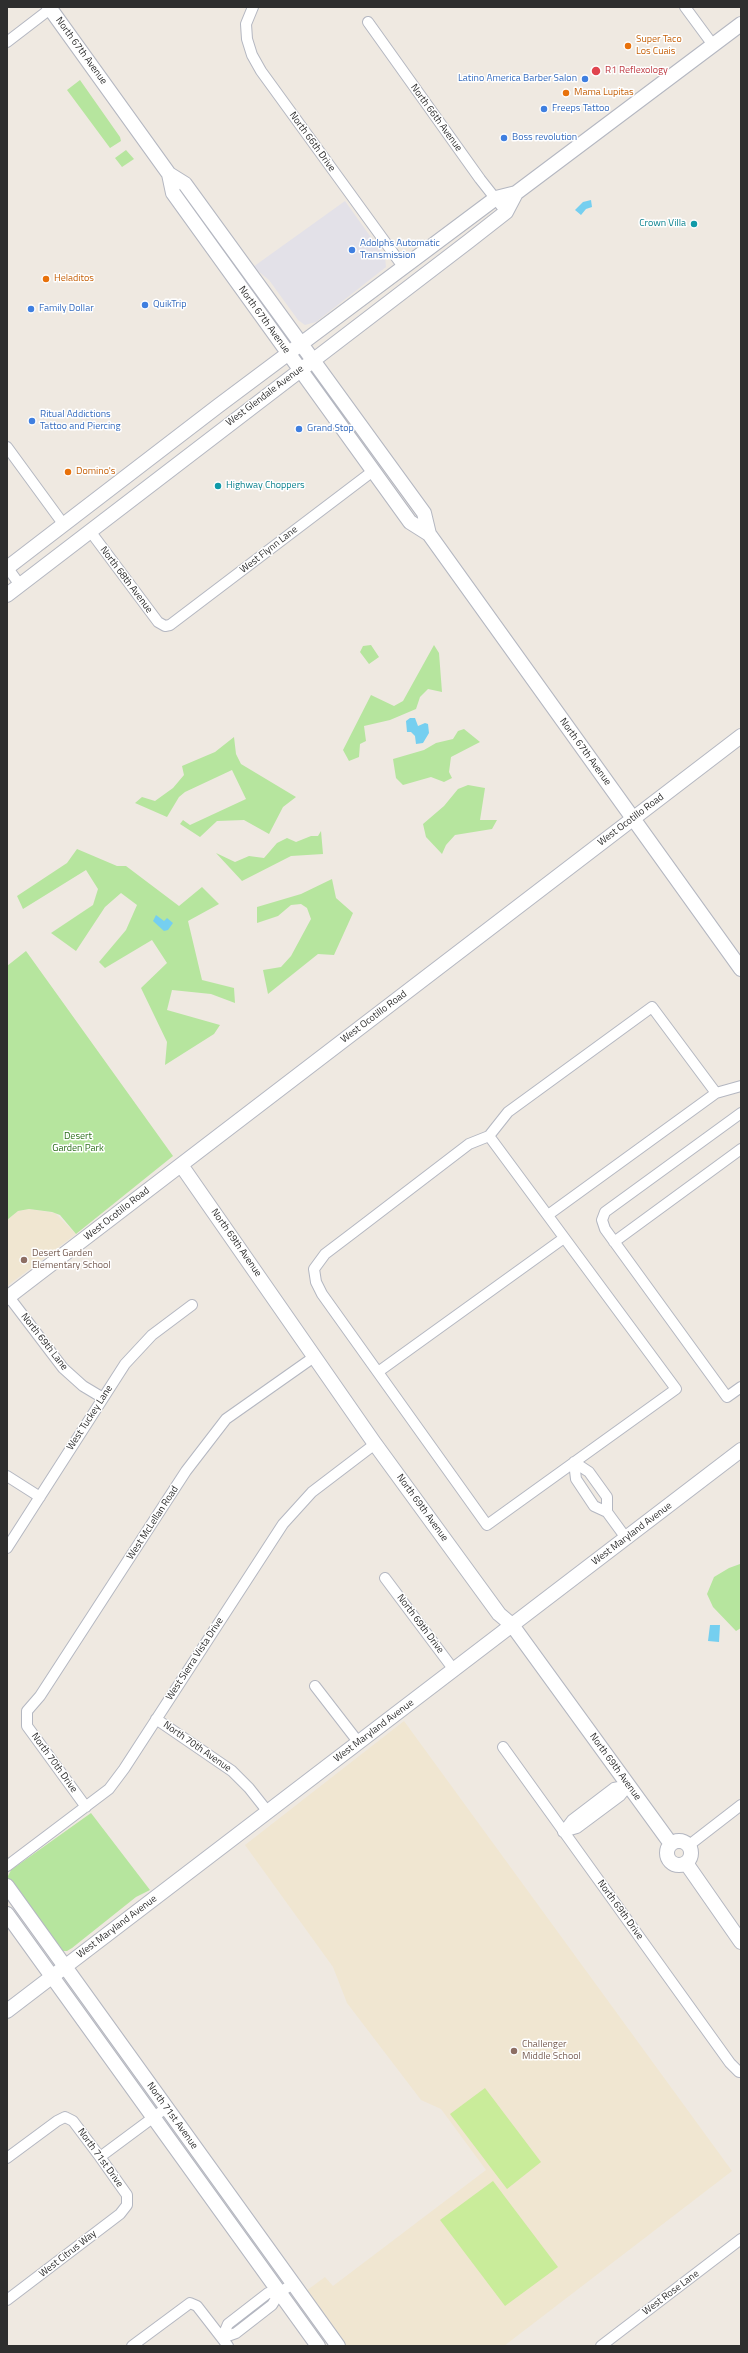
<!DOCTYPE html>
<html>
<head>
<meta charset="utf-8">
<style>
  body { margin:0 }
  #map { position:relative; width:748px; height:2353px; overflow:hidden; background:#efe9e1; font-family:"Titillium Web",sans-serif }
  canvas { display:block }
  .frame { position:absolute; inset:0; border:8px solid #2e2e2e; pointer-events:none }
</style>
</head>
<body>
<div id="map">
<canvas width="748" height="2353"></canvas>
<div class="frame"></div>
</div>
<script>
const ctx = document.querySelector('canvas').getContext('2d');
ctx.lineJoin = 'round';
function fillPath(path, color) { ctx.fillStyle = color; ctx.fill(path, 'evenodd'); }
const toPath = rows => new Path2D(rows.map(r => 'M' + r).join(''));
function trace(path, color, width, dash) { ctx.strokeStyle = color; ctx.lineWidth = width; ctx.lineCap = dash ? 'butt' : 'round'; ctx.setLineDash(dash || []); ctx.stroke(path); }
function write(font, color, halo, rows, align = 'center') {
  ctx.font = font + ' "Titillium Web",sans-serif'; ctx.lineWidth = 3; ctx.setLineDash([]); ctx.textBaseline = 'middle'; ctx.strokeStyle = halo; ctx.fillStyle = color; for (const [text, x, y, turn = 0] of rows) {
    ctx.save(); ctx.translate(x, y); ctx.rotate((+turn || 0) * Math.PI / 180); ctx.textAlign = isNaN(turn) ? turn : align; if (halo) ctx.strokeText(text, 0, 0); ctx.fillText(text, 0, 0); ctx.restore();
  }
}
const industrial = toPath([
  [345,201,385,257,386,267,316,322,305,325,298,320,269,280,253,267]
]);
const education = toPath([
  [29,1209,55,1213,76,1234,7,1286,7,1220,18,1211],
  [404,1721,732,2171,504,2346,346,2346,306,2291,325,2277,333,2286,486,2170,441,2109,421,2100,347,2003,333,1967,245,1845]
]);
const green = toPath([
  [80,80,120,137,121,141,110,148,67,90],
  [126,150,134,159,122,167,115,158],
  [371,645,379,657,369,664,360,652,363,646],
  [434,645,439,653,442,692,428,689,420,697,416,709,390,720,364,726,366,741,360,744,359,757,349,761,343,750,371,695,394,706,403,701],
  [464,729,480,742,451,757,449,772,452,778,444,782,431,777,403,785,396,778,393,759,424,750,436,743,453,739,458,731],
  [234,737,236,754,241,764,296,797,283,807,269,834,244,820,217,821,200,837,180,824,183,820,190,825,246,799,232,770,185,792,179,797,167,817,135,803,142,797,155,801,173,788,184,775,182,766,215,752],
  [468,785,485,788,480,820,497,820,492,829,455,835,446,845,442,854,426,837,423,824,444,806,458,789],
  [321,831,323,854,291,856,242,881,216,853,235,862,249,856,264,858,277,843,287,838,296,842,311,836,318,836],
  [77,849,117,866,126,866,179,906,202,887,219,904,188,921,202,980,234,988,235,1003,211,994,172,990,167,1010,220,1025,214,1034,165,1065,167,1042,141,988,167,963,152,940,105,968,99,962,126,930,137,905,121,893,105,907,76,951,51,933,93,905,98,889,86,870,23,909,17,896,67,863],
  [332,879,336,898,353,913,334,955,318,954,268,994,263,970,281,967,291,956,311,919,307,908,301,904,291,905,278,916,257,923,257,907,301,894],
  [26,951,173,1156,76,1234,60,1215,52,1212,29,1209,18,1211,7,1220,7,966],
  [740,1564,741,1628,736,1631,713,1607,707,1594,714,1577,729,1568],
  [91,1813,150,1890,136,1897,72,1948,67,1951,60,1951,8,1880,8,1876,11,1870]
]);
const pitch = toPath([
  [485,2088,541,2162,507,2189,450,2114],
  [493,2181,558,2267,505,2306,440,2220]
]);
const water = toPath([
  [591,200,592,207,586,209,581,215,575,210,583,202],
  [410,718,415,718,418,726,425,723,428,724,429,733,423,743,416,744,415,736,411,732,407,732,406,721],
  [156,915,164,921,167,918,173,923,168,930,164,931,153,921],
  [710,1625,720,1625,719,1642,708,1641]
]);
const street = toPath([
  [253,7,246,24,247,39,252,55,261,71,404,268],
  [685,7,713,45],
  [368,22,480,179,506,212],
  [7,42,50,9],
  [7,447,64,525],
  [90,531,158,622,165,626,170,625,373,471],
  [7,567,20,585],
  [741,1113,605,1212,602,1220,605,1229,727,1397,741,1387],
  [489,1136,676,1389,487,1525,322,1294,316,1282,314,1269,325,1254,354,1232,469,1144,489,1136],
  [489,1136,508,1112,652,1007,716,1093],
  [548,1215,716,1093,741,1086],
  [614,1242,741,1149],
  [9,1297,63,1368,83,1386,103,1398],
  [378,1372,564,1238],
  [574,1462,576,1479,594,1506,607,1512,626,1538],
  [574,1462,589,1472,607,1497,607,1512],
  [7,1476,40,1497],
  [7,1548,125,1364,152,1335,192,1305],
  [385,1578,454,1670],
  [315,1686,359,1743],
  [156,1719,232,1771,249,1788,268,1812],
  [503,1747,730,2063,739,2072,741,2072],
  [86,1807,27,1726,27,1711,40,1696,186,1471,226,1419,314,1357],
  [563,1832,572,1820,614,1788,629,1785],
  [563,1832,577,1828,620,1796,629,1785],
  [688,1846,741,1805],
  [7,1866,109,1789,124,1769,283,1524,312,1492,375,1444],
  [100,2157,166,2108],
  [7,2158,57,2121,65,2117,73,2121,100,2157,127,2195,127,2205,120,2214,7,2300],
  [222,2338,228,2324,268,2293,280,2292,293,2284],
  [222,2338,236,2333,272,2305,280,2292],
  [132,2346,190,2303,197,2306,228,2346],
  [601,2346,741,2239]
]);
const secondary = toPath([
  [49,7,169,174,185,184,384,458,424,513,429,534,741,969],
  [169,174,173,193,410,522,429,534],
  [7,568,218,406,496,198,516,193,741,24],
  [7,595,469,241,506,212,516,193],
  [181,1165,375,1444,499,1614,512,1625,671,1844],
  [7,1298,741,736],
  '667 1853a12 12 0 1 1 24 0a12 12 0 1 1-24 0Z',
  [686,1863,741,1942],
  [7,1886,338,2346],
  [7,1914,318,2346],
  [7,2011,741,1450]
]);
const markers = [
  [628,46,4,"#e8710a"],
  [596,71,5,"#e0444e"],
  [585,79,4,"#3f7fe0"],
  [566,93,4,"#e8710a"],
  [544,109,4,"#3f7fe0"],
  [504,138,4,"#3f7fe0"],
  [694,224,4,"#0f9aa8"],
  [352,250,4,"#3f7fe0"],
  [46,279,4,"#e8710a"],
  [145,305,4,"#3f7fe0"],
  [31,309,4,"#3f7fe0"],
  [32,421,4,"#3f7fe0"],
  [299,429,4,"#3f7fe0"],
  [68,472,4,"#e8710a"],
  [218,486,4,"#0f9aa8"],
  [24,1260,4,"#8d6e63"],
  [514,2051,4,"#8d6e63"]
];
const foodNames = [
  ["Super Taco",636,40],
  ["Los Cuais",636,52],
  ["Mama Lupitas",574,93],
  ["Heladitos",54,279],
  ["Domino's",76,472]
];
const streetNames = [
  ["North 67th Avenue",81,51,54],
  ["North 66th Avenue",436,118,54],
  ["North 66th Drive",312,142,54],
  ["North 67th Avenue",264,320,54],
  ["West Glendale Avenue",265,396,-37],
  ["West Flynn Lane",269,550,-38],
  ["North 68th Avenue",126,580,53],
  ["North 67th Avenue",585,752,54],
  ["West Ocotillo Road",631,820,-37],
  ["West Ocotillo Road",374,1017,-37],
  ["West Ocotillo Road",117,1214,-38],
  ["North 69th Avenue",236,1243,55],
  ["North 69th Lane",44,1342,52],
  ["West Tuckey Lane",90,1418,-57],
  ["North 69th Avenue",422,1508,54],
  ["West McLellan Road",153,1523,-57],
  ["West Maryland Avenue",632,1534,-37],
  ["North 69th Drive",420,1624,53],
  ["West Sierra Vista Drive",195,1659,-57],
  ["West Maryland Avenue",374,1731,-37],
  ["North 70th Avenue",197,1747,35],
  ["North 70th Drive",54,1763,54],
  ["North 69th Avenue",615,1767,54],
  ["North 69th Drive",620,1910,54],
  ["West Maryland Avenue",117,1927,-37],
  ["North 71st Avenue",172,2116,54],
  ["North 71st Drive",100,2158,54],
  ["West Citrus Way",68,2254,-38],
  ["West Rose Lane",671,2293,-37]
];
const healthNames = [
  ["R1 Reflexology",605,71]
];
const shopNames = [
  ["Latino America Barber Salon",577,79,"right"],
  ["Freeps Tattoo",552,109],
  ["Boss revolution",512,138],
  ["Adolphs Automatic",360,244],
  ["Transmission",360,256],
  ["QuikTrip",153,305],
  ["Family Dollar",39,309],
  ["Ritual Addictions",40,415],
  ["Tattoo and Piercing",40,427],
  ["Grand Stop",307,429]
];
const cultureNames = [
  ["Crown Villa",686,224],
  ["Highway Choppers",226,486,"left"]
];
const parkNames = [
  ["Desert",78,1137],
  ["Garden Park",78,1149]
];
const educationNames = [
  ["Desert Garden",32,1254],
  ["Elementary School",32,1266],
  ["Challenger",522,2045],
  ["Middle School",522,2057]
];
fillPath(industrial, '#e3e1e8');
fillPath(education, '#f0e6d1');
fillPath(green, '#b6e59e');
fillPath(pitch, '#c9ec9a');
fillPath(water, '#75cff0');
trace(street, '#b4b7c1', 12);
trace(secondary, '#b4b7c1', 16);
trace(street, '#fff', 10);
trace(secondary, '#fff', 14);
for (const [x, y, r, color] of markers) { const dot = new Path2D(); dot.arc(x, y, r, 0, 2 * Math.PI); ctx.fillStyle = color; ctx.fill(dot); trace(dot, '#fff', 1.5); }
write('10px', '#c56008', '#fff', foodNames, 'left');
write('10px', '#2e2e2e', '#fff', streetNames);
write('10px', '#be3a42', '#fff', healthNames, 'left');
write('10px', '#366cbe', '#fff', shopNames, 'left');
write('10px', '#0d838f', '#fff', cultureNames, 'right');
write('10px', '#2c6e1b', '#fff', parkNames);
write('10px', '#785e54', '#fff', educationNames, 'left');
</script>
</body>
</html>
